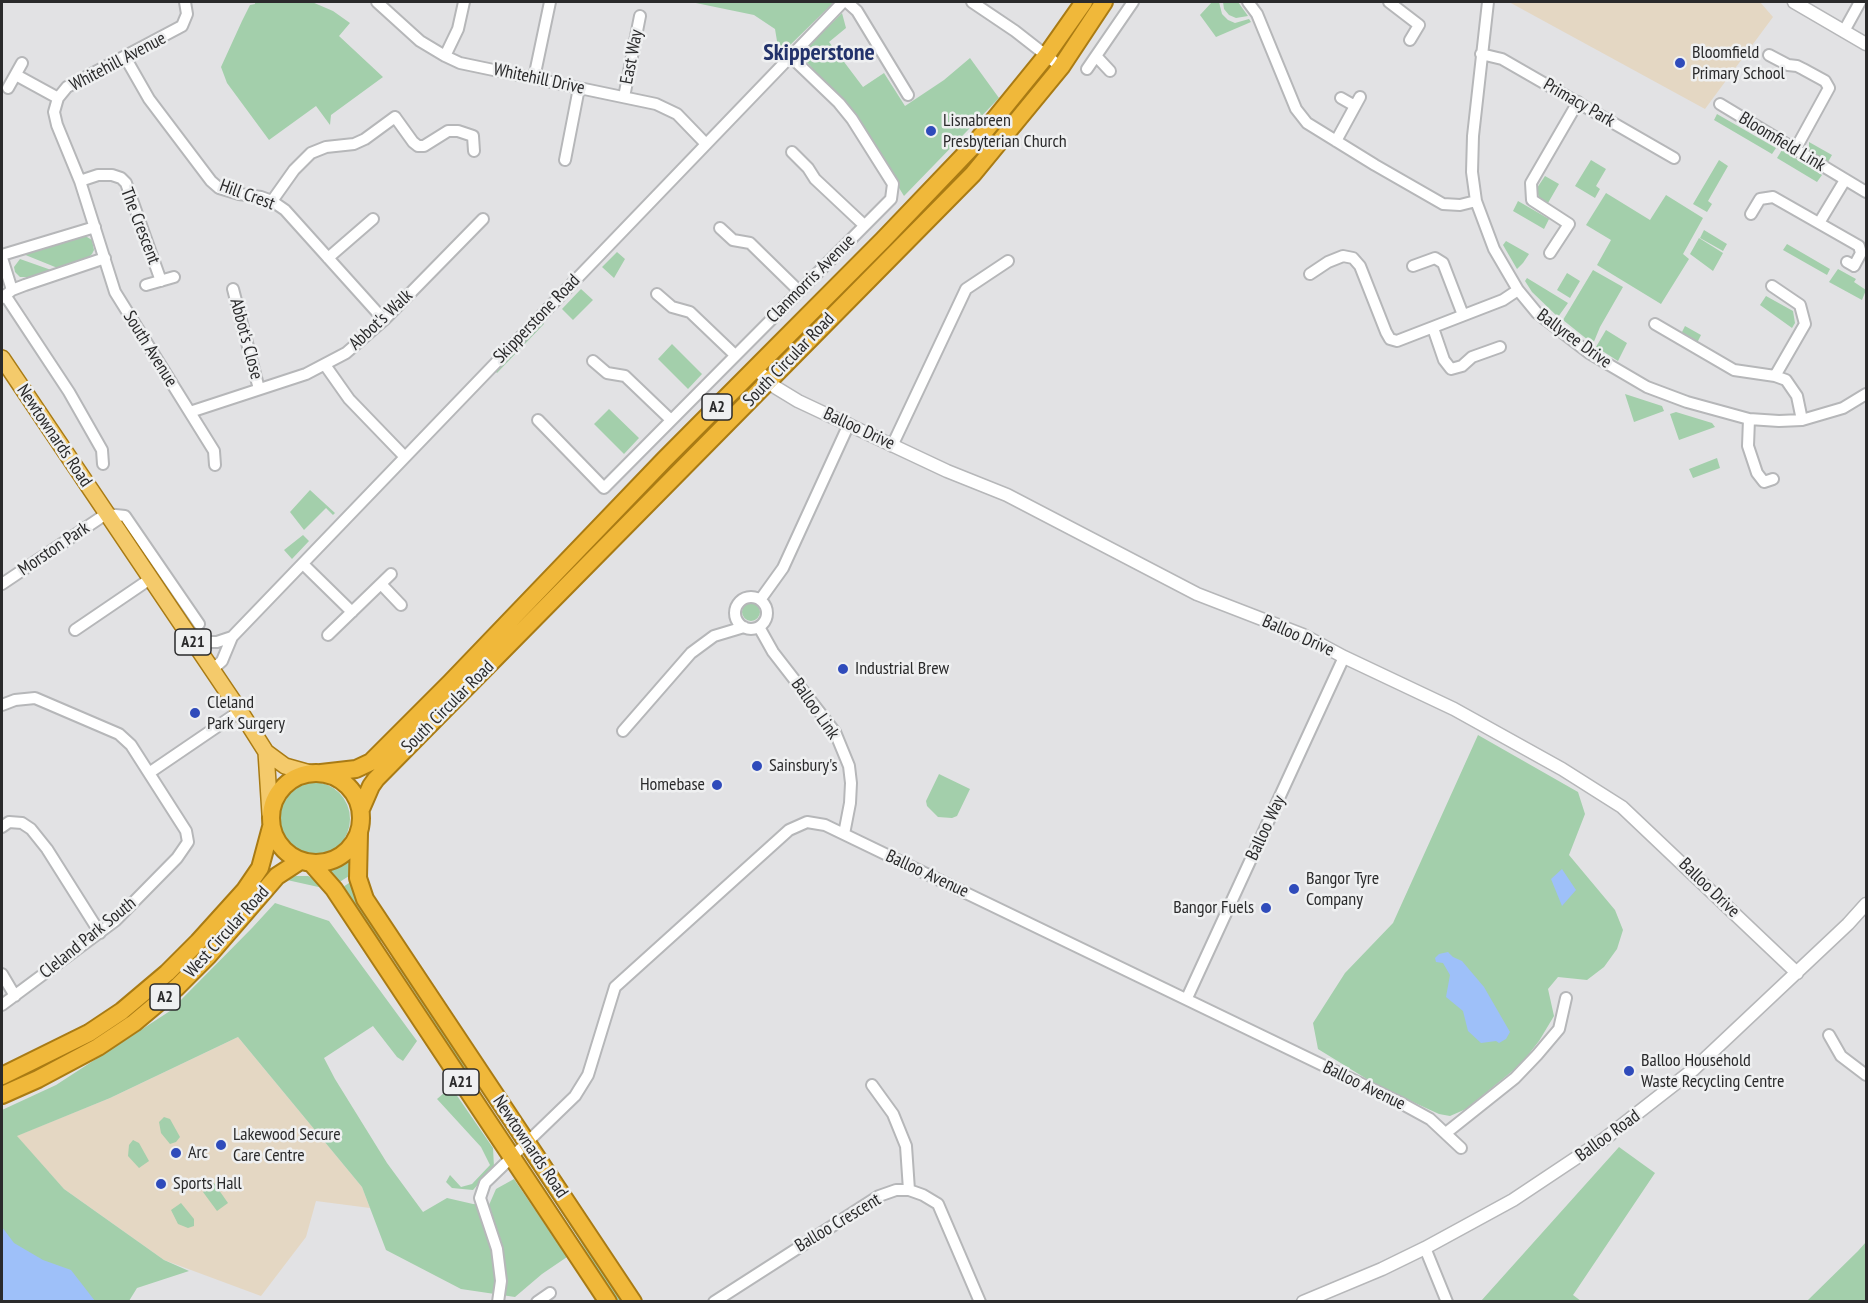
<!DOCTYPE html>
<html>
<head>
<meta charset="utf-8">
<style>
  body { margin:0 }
  #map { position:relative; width:1868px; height:1303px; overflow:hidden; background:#e2e2e4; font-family:"PT Sans Narrow",sans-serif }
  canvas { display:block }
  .frame { position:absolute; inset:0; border:3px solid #2a2a2b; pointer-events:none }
</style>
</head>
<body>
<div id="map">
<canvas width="1868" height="1303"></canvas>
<div class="frame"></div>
</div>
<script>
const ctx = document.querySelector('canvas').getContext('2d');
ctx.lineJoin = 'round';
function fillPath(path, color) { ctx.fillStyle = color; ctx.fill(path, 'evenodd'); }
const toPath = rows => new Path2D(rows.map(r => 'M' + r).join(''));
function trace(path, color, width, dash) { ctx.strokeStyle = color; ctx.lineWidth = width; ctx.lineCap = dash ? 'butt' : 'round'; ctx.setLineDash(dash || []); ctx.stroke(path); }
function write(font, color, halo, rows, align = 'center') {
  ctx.font = font + ' "PT Sans Narrow",sans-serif'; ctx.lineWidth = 5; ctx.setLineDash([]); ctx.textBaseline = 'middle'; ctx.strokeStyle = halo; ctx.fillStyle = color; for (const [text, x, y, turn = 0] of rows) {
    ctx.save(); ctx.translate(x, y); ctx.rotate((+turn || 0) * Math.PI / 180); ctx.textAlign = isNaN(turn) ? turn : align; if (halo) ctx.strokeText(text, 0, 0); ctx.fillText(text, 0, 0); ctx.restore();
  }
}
const education = toPath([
  [1509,2,1760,2,1773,17,1705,109],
  [238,1037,362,1187,370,1208,316,1201,306,1237,261,1296,164,1260,64,1189,16,1136,110,1098]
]);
const green = toPath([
  [255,2,312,2,333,11,350,23,339,36,383,77,331,115,330,125,316,106,269,140,227,83,221,67,242,21,250,5,255,4],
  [691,2,834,2,783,52,778,47,775,29,754,15],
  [1212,2,1219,2,1222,14,1228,20,1235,23,1249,19,1251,22,1216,37,1200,15],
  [1223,2,1238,2,1248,16,1236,18,1229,15,1224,9],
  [842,13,846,28,829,42,863,87,884,73,905,106,944,80,970,58,999,98,904,196,855,116,805,60,805,50],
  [1717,114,1776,148,1772,154,1714,120],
  [1809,142,1832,155,1828,162,1809,152],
  [1782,150,1822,175,1817,182,1777,158],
  [1591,160,1606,169,1596,186,1600,189,1595,198,1575,186],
  [1719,160,1728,166,1708,201,1712,204,1707,212,1693,204],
  [1545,176,1559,184,1548,203,1540,199,1537,192,1537,188],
  [1606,193,1650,220,1666,195,1703,218,1683,254,1689,259,1661,304,1597,265,1611,240,1586,225],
  [1518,201,1549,219,1544,229,1513,211],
  [1704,230,1727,244,1723,251,1700,238],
  [80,236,87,237,92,240,94,250,92,254,88,258,60,269,23,254],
  [1699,238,1723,253,1713,271,1690,254],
  [1506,241,1529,254,1523,263,1517,269,1503,245],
  [1787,244,1830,269,1827,275,1783,250],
  [617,252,625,259,614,278,602,267],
  [20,259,54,271,30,278,28,277,20,277,15,272,14,267],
  [1838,269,1856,279,1854,282,1866,290,1862,300,1829,282],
  [1593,270,1623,287,1600,327,1593,344,1563,320],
  [1567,273,1580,281,1570,298,1557,290],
  [1527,278,1568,303,1558,317,1532,292,1525,281],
  [581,289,593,300,573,320,562,309],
  [1766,296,1793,311,1795,323,1792,328,1760,305],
  [541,321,544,324,497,373,495,371],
  [1685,326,1701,335,1697,343,1681,334],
  [1606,330,1627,343,1618,361,1596,347],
  [672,344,702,374,688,389,658,359],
  [1625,394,1662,406,1664,411,1634,422],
  [609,409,639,438,624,454,594,424],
  [1676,412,1712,423,1715,427,1679,440,1670,414],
  [1717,458,1720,468,1693,478,1689,469],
  [310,490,335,513,333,515,326,508,304,530,290,512],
  [303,535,309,541,292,559,284,550],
  '742 612a9 9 0 1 1 18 0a9 9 0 1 1-18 0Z',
  [1478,735,1578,792,1585,814,1569,855,1615,910,1623,930,1617,949,1604,967,1587,980,1558,977,1548,989,1554,1016,1539,1041,1521,1064,1466,1109,1450,1116,1439,1114,1378,1086,1318,1049,1313,1023,1345,973,1393,923],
  [939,774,970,789,957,816,952,818,938,817,927,806,926,801],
  '276 819a37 37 0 1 1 74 0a37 37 0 1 1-74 0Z',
  [351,858,349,876,338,883,328,871,340,866],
  [296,876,308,876,318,881,323,888,287,880,287,878],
  [352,881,383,939,382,941,377,943,340,889],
  [275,903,329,921,417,1041,403,1061,397,1057,373,1026,324,1058,335,1079,387,1163,423,1212,447,1198,473,1204,489,1205,496,1189,514,1179,567,1257,542,1274,515,1297,461,1289,386,1250,362,1187,238,1037,110,1098,17,1136,64,1189,164,1260,189,1271,137,1288,129,1301,57,1301,2,1258,2,1110,56,1085,170,1011,252,928],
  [392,956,448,1035,478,1089,500,1123,496,1125,464,1074,441,1033,392,958],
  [451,1087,493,1148,494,1167,473,1190,452,1188,446,1182,450,1175,461,1187,472,1184,490,1165,481,1147,437,1099],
  [164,1117,170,1119,180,1137,176,1142,170,1144,161,1133,159,1122],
  [133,1140,139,1143,149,1161,139,1168,128,1156,129,1145],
  [1619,1147,1655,1173,1573,1295,1581,1301,1481,1301],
  [529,1158,626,1301,616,1301,580,1241,532,1167,528,1159],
  [214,1183,228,1203,217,1211,203,1192],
  [181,1203,194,1219,194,1226,188,1228,178,1224,171,1210],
  [1866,1242,1866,1301,1807,1301,1858,1251]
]);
const water = toPath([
  [1562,869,1576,890,1562,906,1551,879],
  [1448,952,1453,957,1462,961,1484,987,1510,1032,1506,1039,1499,1043,1496,1041,1481,1043,1468,1031,1463,1011,1446,997,1450,975,1443,963,1436,962,1435,958,1439,954],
  [2,1227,14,1243,43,1260,71,1270,95,1301,2,1301]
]);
const minor = toPath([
  [185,2,187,14,182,26,67,87,58,98,54,112,57,125,80,181,115,292,214,451,215,465],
  [377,2,420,41,445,56,460,63,656,104,677,114,706,144],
  [847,2,857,11,908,95],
  [972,2,1015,31,1061,67],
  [1248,2,1257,14,1296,109,1307,123,1375,165,1443,204,1460,205,1476,201],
  [1389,2,1419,25,1410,40],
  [1488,2,1473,136,1472,172,1476,201,1494,249,1518,290,1537,313,1589,353,1647,387,1687,402,1749,419,1779,421,1802,420,1843,408,1866,394],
  [1844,31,1860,2],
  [1481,54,1502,59,1674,158],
  [1769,55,1788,65,1797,66,1803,69,1825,81,1829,88,1795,150],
  [445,56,458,29,464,2],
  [1096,56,1110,71],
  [125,57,149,99,211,181,219,188,239,194,261,197,272,201,285,210,384,320],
  [1087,69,1133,2],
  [16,75,58,98],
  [534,78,550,2],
  [8,88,22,63],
  [624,97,640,16],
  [1341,98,1355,106],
  [1720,104,1866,192],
  [1336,141,1360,97],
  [792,152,808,168,815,179,864,225],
  [565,160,579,88],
  [80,181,98,175,112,175,121,178,126,183,161,281],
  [272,201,294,170,311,153,326,147,354,144,365,139,395,117,413,142,418,146,424,146,448,131,458,131,473,136,474,151],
  [1751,214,1760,199,1773,197,1859,246,1861,253,1854,266,1847,262],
  [1819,223,1845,180],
  [720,228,733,240,750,243,799,291],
  [1550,253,1569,224,1532,200,1531,183,1578,102],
  [2,255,95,227],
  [2,258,12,290],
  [328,258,373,219],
  [1413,266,1435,258,1443,263,1463,315],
  [1310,274,1328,262,1343,256,1353,258,1360,266,1386,332,1390,339,1397,341,1503,300,1518,290],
  [146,285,174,277],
  [1772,286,1800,305,1805,324,1775,376],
  [233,289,259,389],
  [657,294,672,307,690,312,735,355],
  [5,295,69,392,102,450,103,464],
  [2,298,12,290,25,285,105,258],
  [1655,324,1734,370,1775,376,1786,380,1797,396,1802,420],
  [1433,328,1444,360,1451,369,1462,366,1472,357,1500,347],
  [593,361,607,373,625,376,671,420],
  [325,365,349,399,405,457],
  [190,412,306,374,346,353,384,320,483,219],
  [1749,419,1748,446,1757,473,1764,482,1773,479],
  [538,420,604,488,891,199,893,184,852,119,839,103,790,56],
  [892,446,966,289,1008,261],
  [303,564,352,612],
  [2,584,106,514,125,516,199,624],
  [381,584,401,605],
  '735 613a16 16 0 1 1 32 0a16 16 0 1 1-32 0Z',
  [760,600,783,568,849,424],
  [759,627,773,652,835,732,849,766,851,783,850,803,844,834],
  [75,630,150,579],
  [328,635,391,574],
  [197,648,208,642,217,642,232,637],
  [212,670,222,661,232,637,843,2],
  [2,705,15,700,35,698,119,734,131,745,186,831,188,842,177,858,115,921,2,1005],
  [623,731,691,653,714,636,744,627],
  [149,773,240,711],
  [2,827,9,822,22,823,31,829,47,849,100,933],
  [2,974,15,996],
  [1187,998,1344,657],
  [1829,1035,1841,1056,1866,1075],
  [872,1085,893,1114,906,1146,909,1190],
  [1446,1133,1515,1078,1537,1055,1559,1029,1566,998],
  [1425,1248,1447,1302],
  [498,1302,501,1281,497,1249,480,1198,485,1183,575,1096,588,1075,615,987,789,830,807,822,825,825,1399,1102,1430,1119,1461,1148],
  [537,1302,550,1293],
  [714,1302,879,1196,896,1190,909,1190,923,1195,938,1204,980,1302]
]);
const tertiary = toPath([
  [1794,2,1866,44],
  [755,368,775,387,798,401,947,471,1007,495,1197,594,1303,635,1344,657,1454,709,1562,769,1622,807,1797,973],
  [1303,1302,1382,1269,1425,1248,1513,1200,1603,1140,1694,1069,1848,924,1866,904]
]);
const primary = toPath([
  [2,358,240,711,266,752,285,766,310,773],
  [266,752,270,814]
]);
const trunk = toPath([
  '271 818a45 45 0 1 1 90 0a45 45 0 1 1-90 0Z',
  [321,773,356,769,371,762,450,683,665,459,883,240,972,147,1046,56,1084,2],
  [361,809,371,786,376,779,973,174,1061,67,1104,2],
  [359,833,358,878,365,899,633,1302],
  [312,864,334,889,608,1302],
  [2,1076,89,1033,122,1011,167,973,198,942,245,890,260,868,271,827],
  [2,1095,38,1079,98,1047,134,1023,177,987,208,956,277,876,300,861]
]);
const markers = [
  [1680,63,6,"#2f4bbb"],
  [931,131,6,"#2f4bbb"],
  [843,669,6,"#2f4bbb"],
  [195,713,6,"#2f4bbb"],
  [757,766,6,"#2f4bbb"],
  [717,785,6,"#2f4bbb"],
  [1294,889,6,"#2f4bbb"],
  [1266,908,6,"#2f4bbb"],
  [1629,1071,6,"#2f4bbb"],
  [221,1145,6,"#2f4bbb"],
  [176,1153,6,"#2f4bbb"],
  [161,1184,6,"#2f4bbb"]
];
const shields = [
  [717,407,30],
  [193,642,36],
  [165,997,30],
  [461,1082,36]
];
const shieldNames = [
  ["A2",717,407],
  ["A21",193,642],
  ["A2",165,997],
  ["A21",461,1082]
];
const poiNames = [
  ["Bloomfield",1692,53],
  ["Primary School",1692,74],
  ["Lisnabreen",943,121],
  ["Presbyterian Church",943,142],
  ["Industrial Brew",855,669],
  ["Cleland",207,703],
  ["Park Surgery",207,724],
  ["Sainsbury's",769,766],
  ["Homebase",705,785,"right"],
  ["Bangor Tyre",1306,879],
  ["Company",1306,900],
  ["Bangor Fuels",1254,908,"right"],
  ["Balloo Household",1641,1061],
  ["Waste Recycling Centre",1641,1082],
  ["Lakewood Secure",233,1135],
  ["Care Centre",233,1156],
  ["Arc",188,1153],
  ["Sports Hall",173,1184]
];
const streetNames = [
  ["East Way",632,57,-79],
  ["Whitehill Avenue",118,62,-28],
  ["Whitehill Drive",539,79,12],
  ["Primacy Park",1579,103,30],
  ["Bloomfield Link",1782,142,31],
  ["Hill Crest",247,195,20],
  ["The Crescent",140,226,69],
  ["Clanmorris Avenue",811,279,-45],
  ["Skipperstone Road",537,319,-46],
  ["Abbot's Walk",381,320,-43],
  ["Abbot's Close",246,339,75],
  ["Ballyree Drive",1574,339,36],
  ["South Avenue",150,349,58],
  ["South Circular Road",789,360,-46],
  ["Balloo Drive",859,429,25],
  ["Newtownards Road",54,436,56],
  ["Morston Park",54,549,-34],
  ["Balloo Drive",1298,636,24],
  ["South Circular Road",448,707,-45],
  ["Balloo Link",815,709,55],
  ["Balloo Way",1266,828,-65],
  ["Balloo Avenue",927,874,25],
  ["Balloo Drive",1709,888,44],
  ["West Circular Road",227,932,-48],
  ["Cleland Park South",88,938,-39],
  ["Balloo Avenue",1364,1086,26],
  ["Balloo Road",1608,1136,-36],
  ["Newtownards Road",530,1147,56],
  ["Balloo Crescent",838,1223,-31]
];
const districtNames = [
  ["Skipperstone",819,53]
];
fillPath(education, '#e4d7c3');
fillPath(green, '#a3cfab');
fillPath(water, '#9ec0f9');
trace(minor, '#b6b7b9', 14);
trace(tertiary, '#b6b7b9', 15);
trace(primary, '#a97b14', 18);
trace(trunk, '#a97b14', 20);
trace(minor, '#fff', 10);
trace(tertiary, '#fff', 12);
trace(primary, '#f4ca6b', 15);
trace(trunk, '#f0b83a', 16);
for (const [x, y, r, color] of markers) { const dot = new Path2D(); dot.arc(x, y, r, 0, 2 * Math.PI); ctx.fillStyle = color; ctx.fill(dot); trace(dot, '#eff0f1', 2); }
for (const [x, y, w] of shields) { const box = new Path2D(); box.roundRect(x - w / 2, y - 13, w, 26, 4.5); ctx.fillStyle = '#eff0f1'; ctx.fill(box); trace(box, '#2a2a2b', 1.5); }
write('bold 16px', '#2a2a2b', null, shieldNames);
write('18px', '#2a2a2b', '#eff0f1', poiNames, 'left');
write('18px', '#2a2a2b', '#eff0f1', streetNames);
write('bold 24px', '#22326b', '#eff0f1', districtNames);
</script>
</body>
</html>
